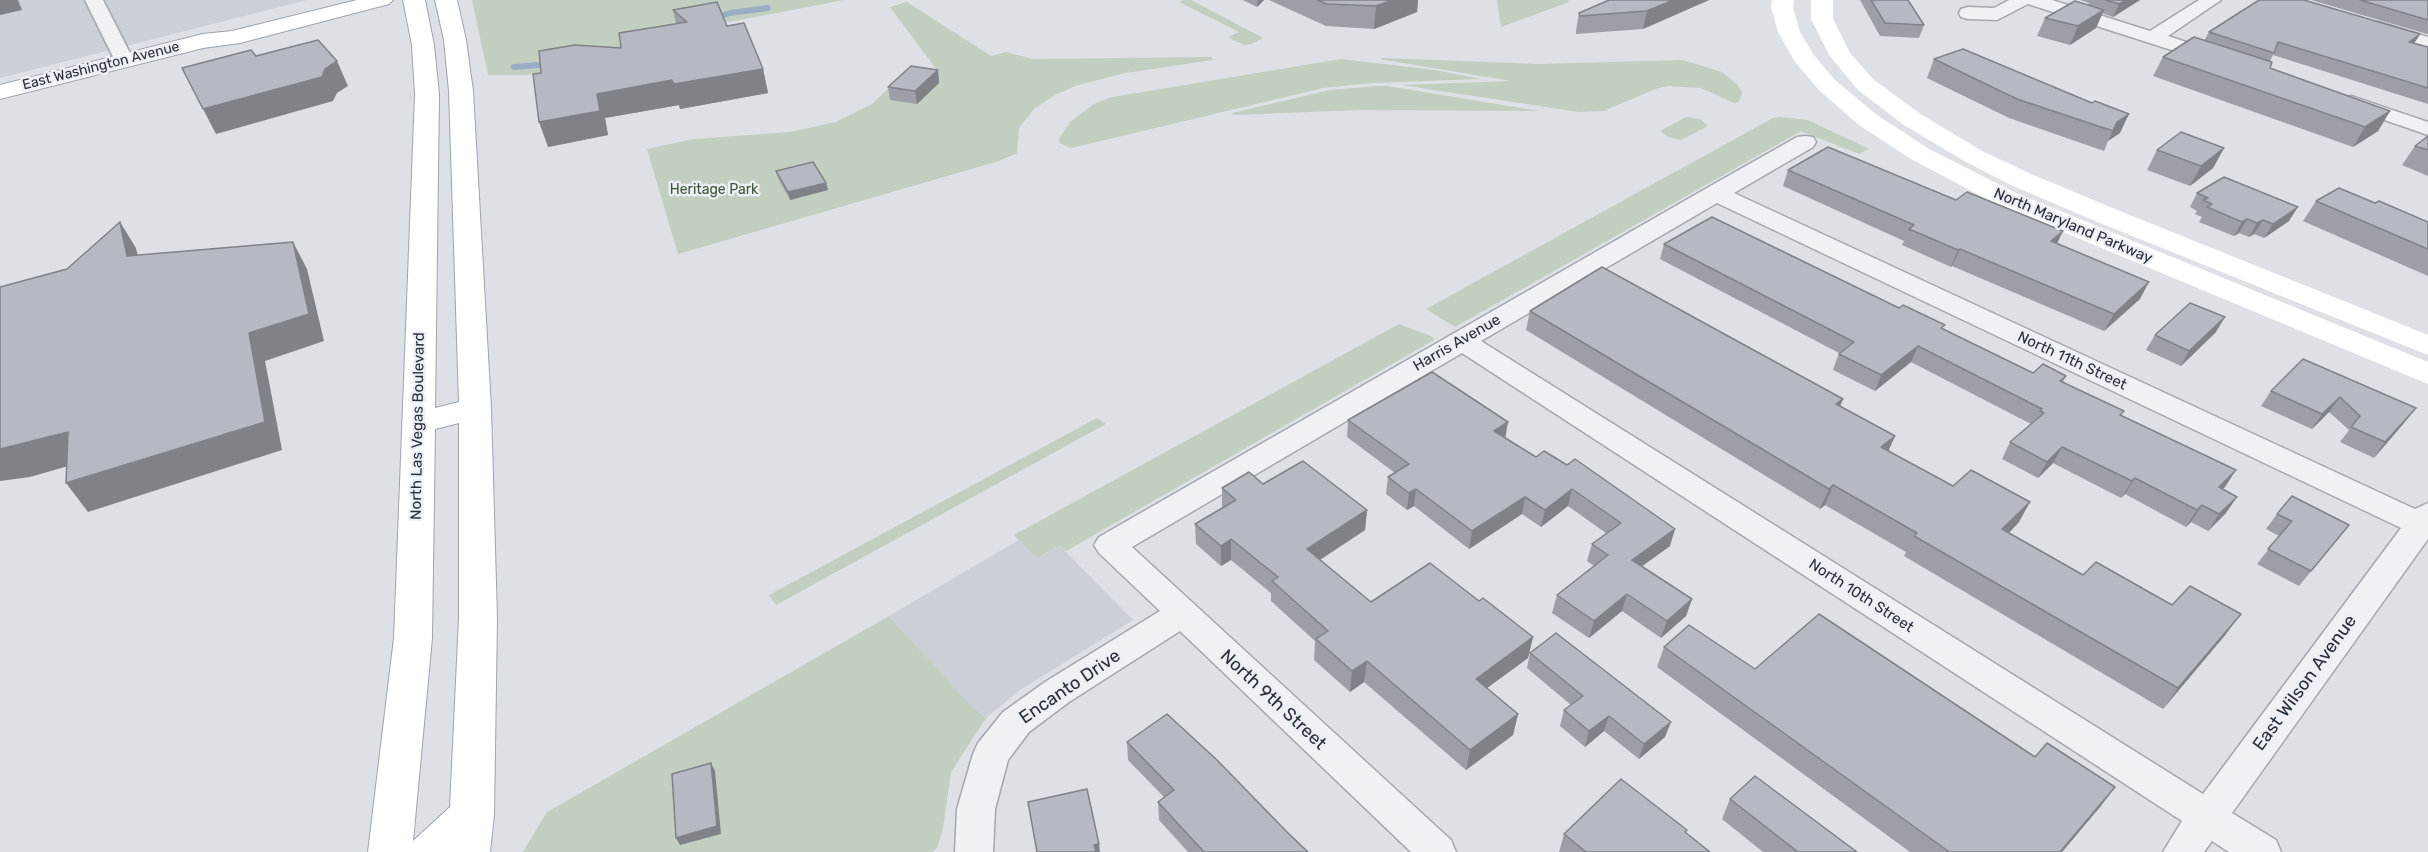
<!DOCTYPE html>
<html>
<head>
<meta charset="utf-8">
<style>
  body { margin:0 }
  canvas { display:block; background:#dde0e5 }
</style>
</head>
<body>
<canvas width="2428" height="852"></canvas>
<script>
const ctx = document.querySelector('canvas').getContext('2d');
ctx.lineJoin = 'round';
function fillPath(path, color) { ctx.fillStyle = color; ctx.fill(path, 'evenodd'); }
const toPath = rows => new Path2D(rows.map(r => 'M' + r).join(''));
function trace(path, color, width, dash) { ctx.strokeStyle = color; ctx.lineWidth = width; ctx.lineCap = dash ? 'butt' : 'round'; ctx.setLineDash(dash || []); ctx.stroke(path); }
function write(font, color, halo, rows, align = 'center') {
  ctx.font = font + ' Rubik,sans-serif'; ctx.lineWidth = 5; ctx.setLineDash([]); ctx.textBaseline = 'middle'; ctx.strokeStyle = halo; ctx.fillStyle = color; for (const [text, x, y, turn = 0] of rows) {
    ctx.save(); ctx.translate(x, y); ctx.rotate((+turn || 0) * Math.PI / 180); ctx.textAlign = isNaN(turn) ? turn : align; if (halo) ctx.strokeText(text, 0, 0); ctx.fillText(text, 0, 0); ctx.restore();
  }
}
const built = toPath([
  [0,0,307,0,0,78],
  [1019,540,1037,558,1059,545,1133,620,1020,690,986,718,970,705,889,616]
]);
const green = toPath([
  [472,0,844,0,692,29,655,50,527,75,488,75],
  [1183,0,1191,0,1263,38,1252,44,1245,45,1231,39,1228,37,1239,32,1179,2],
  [1497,0,1568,0,1569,2,1501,27],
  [907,2,991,56,1005,52,1033,59,1212,57,1213,60,1125,73,1075,86,1055,95,1034,109,1019,128,1017,153,999,161,678,254,647,149,694,139,790,132,836,122,872,104,898,79,937,70,890,7],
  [1383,58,1539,64,1683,60,1722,72,1738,85,1742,93,1739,102,1734,103,1701,88,1668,86,1655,89,1604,111,1579,112,1401,85,1511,81,1380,59],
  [1341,59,1434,70,1481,79,1373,83,1323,88,1080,146,1070,148,1060,143,1059,139,1070,122,1094,104,1112,97],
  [1377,86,1387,86,1539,111,1359,110,1234,115,1232,113,1330,90],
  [1686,117,1700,119,1708,126,1681,140,1668,137,1660,131],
  [1779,117,1808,120,1869,149,1859,154,1801,131,1455,327,1426,309,1773,118],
  [1399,324,1433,337,1434,340,1066,551,1059,545,1037,558,1014,535],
  [1097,418,1106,424,776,605,769,595],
  [889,616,970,705,986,718,951,772,943,828,937,848,932,852,523,852,547,812]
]);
const stream = toPath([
  [712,19,730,13,768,8],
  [514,67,550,64]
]);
const street = toPath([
  [85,0,103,0,134,61,131,65,117,65,85,0],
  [2009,0,2052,0,2150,31,2199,0,2221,0,2168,36,2223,54,2226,58,2223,62,2209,62,2028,4,1997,20,1968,19,1961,17,1959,13,1961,9,1968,7,1994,8,2009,0],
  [2378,22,2428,37,2428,49,2371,32,2369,28,2371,24,2378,22],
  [2351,96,2428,122,2428,135,2344,106,2341,102,2344,98,2351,96],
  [1805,136,1813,137,1816,142,1813,147,1734,193,2415,509,2428,503,2428,539,2232,813,2276,840,2281,852,2229,852,2212,841,2204,852,2163,852,2182,821,1462,353,1132,547,1451,840,1456,852,1411,852,1180,631,1069,702,1029,732,1008,760,995,809,993,852,955,852,957,809,973,754,978,743,1003,712,1045,682,1160,611,1099,553,1094,545,1099,537,1707,188,1797,137,1805,136],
  [1717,203,2401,528,2203,794,1481,341,1717,203]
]);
const secondary = toPath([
  [1772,0,1794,0,1793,7,1800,32,1813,54,1835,80,1877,115,1929,149,2014,192,2428,362,2428,384,1996,204,1911,159,1859,125,1819,90,1795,62,1778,32,1771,7,1772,0],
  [1811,0,1833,0,1833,19,1850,53,1874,80,1922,115,1982,151,2031,174,2115,209,2428,335,2428,355,2095,221,2013,186,1964,161,1904,125,1858,90,1829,55,1811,19,1811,0]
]);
const primary = toPath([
  [357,0,393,0,389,4,240,43,203,48,0,99,0,85,203,34,232,31,357,0],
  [403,0,425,0,434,45,439,94,435,408,459,402,449,91,444,40,435,0,457,0,466,40,473,91,491,408,497,618,494,815,490,852,368,852,394,638,415,94,412,45,403,0],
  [459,423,459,618,450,807,413,841,432,638,435,429,459,423]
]);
const wall = toPath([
  [1243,0,1264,0,1257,7],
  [1269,0,1418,0,1417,12,1374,29,1326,26],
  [1709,0,1643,29,1576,34,1576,31,1579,13],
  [1860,0,1908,0,1924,25,1919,38,1880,36],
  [2080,0,2140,0,2113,17,2102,13,2096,28,2070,45,2037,36,2045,18,2088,5,2089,3],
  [2311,0,2428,0,2428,34,2427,34],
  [673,10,727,26,763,69,768,93,680,109,679,105,605,118,608,135,548,147,621,48,676,24],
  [2209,32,2420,34,2414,43,2428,47,2428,104,2273,55,2270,61,2270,68,2390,111,2378,131,2353,147,2153,76,2163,57,2204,41],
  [1934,59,2092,103,2120,133,2108,141,2104,151,2009,118,1927,78],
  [938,70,939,83,917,104,890,100,888,87],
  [2428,136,2428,176,2402,165,2415,146],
  [2224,148,2213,168,2190,186,2147,170,2157,150],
  [1788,170,2057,243,2140,299,2104,331,1952,266,1951,267,1902,245,1904,241,1783,186],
  [776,171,826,183,828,190,790,200,778,178],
  [2197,193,2289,221,2264,238,2254,234,2249,237,2239,233,2234,236,2199,222,2202,217,2195,214,2197,211,2190,207],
  [2316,201,2375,203,2428,222,2428,276,2303,221],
  [1664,244,1899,308,2033,373,2066,376,2063,382,2121,416,2225,487,2222,489,2226,513,2208,531,2191,522,2186,527,2125,494,2121,498,2053,463,2038,478,2002,459,2010,442,2031,424,1911,362,1875,391,1833,370,1839,353,1660,259],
  [1530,311,1843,399,1840,406,1895,436,1888,451,2019,522,2009,533,2083,575,2172,605,2226,634,2163,709,1904,556,1906,552,1825,505,1820,509,1526,330],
  [2216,332,2181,366,2146,350,2155,335],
  [2303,359,2416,408,2404,423,2374,458,2340,442,2349,430,2329,412,2312,429,2261,406,2271,391],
  [1348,420,1505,437,1670,546,1642,566,1692,599,1686,616,1661,638,1622,611,1589,638,1552,613,1557,595,1594,566,1587,561,1592,544,1606,533,1568,506,1541,527,1522,514,1469,549,1414,506,1407,510,1386,494,1388,477,1395,473,1347,437],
  [1263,484,1367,510,1365,530,1320,560,1371,602,1479,601,1533,637,1528,658,1487,688,1518,714,1513,735,1466,770,1364,682,1350,692,1314,660,1315,641,1271,601,1271,593,1231,560,1221,566,1196,544,1195,524,1222,508,1222,488],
  [2277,514,2349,525,2299,586,2257,564,2279,536,2266,529],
  [1664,647,1755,669,2035,757,2115,787,2100,807,2062,852,1910,852,1657,667],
  [1530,653,1665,737,1639,759,1604,731,1585,747,1560,726,1564,710,1571,705,1527,668],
  [1127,742,1287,832,1308,852,1188,852,1159,820,1158,802,1164,797,1128,760],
  [1730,799,1857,852,1763,852,1722,819],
  [1687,830,1686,833,1710,852,1559,852,1564,834]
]);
const shadedWall = toPath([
  [0,0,18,0,22,10,0,15],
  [1258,0,1264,0,1257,7],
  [1393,0,1418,0,1417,12,1374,29,1376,6],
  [1673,0,1709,0,1643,29,1647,11],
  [2126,0,2140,0,2113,17,2119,4],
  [2104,10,2096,28,2070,45,2078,26],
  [2420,34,2412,47,2409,42],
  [337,61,348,86,337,93,333,101,216,134,203,109,325,69],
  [763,69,768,93,680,109,679,105,605,118,608,135,548,147,539,122,597,94,672,80],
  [938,70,939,83,917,104,915,91],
  [2390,111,2378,131,2353,147,2365,127],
  [2129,114,2120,133,2108,141,2117,122],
  [2224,148,2213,168,2190,186,2201,166],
  [826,183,828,190,790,200,788,192],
  [2298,207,2289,221,2264,238,2273,224],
  [2247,219,2239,233,2234,236,2242,222],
  [2263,220,2254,234,2249,237,2257,223],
  [120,222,136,248,144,283,127,256],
  [2063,231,2055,248,2051,241],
  [293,242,307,269,324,341,265,361,282,450,88,512,66,483,249,333],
  [1960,249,1952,266,1951,267,1958,250],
  [2149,282,2140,299,2104,331,2114,314],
  [2225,317,2216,332,2181,366,2189,351],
  [1918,346,1911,362,1875,391,1881,375],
  [2340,397,2329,412,2312,429,2322,414],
  [1843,399,1835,419,1836,404],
  [2416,408,2404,423,2374,458,2385,442],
  [1508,422,1505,439,1494,431],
  [68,432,89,460,30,477,0,481,0,449],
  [1895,436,1886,456,1881,447],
  [2062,447,2053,463,2038,478,2047,462],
  [2236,470,2225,487,2208,504,2219,487],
  [2135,478,2125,494,2121,498,2132,481],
  [1833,485,1825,505,1820,509,1829,489],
  [1416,489,1414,506,1407,510,1409,493],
  [1572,489,1568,506,1541,527,1545,510],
  [1525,497,1522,514,1469,549,1472,531],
  [2237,497,2226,513,2208,531,2219,514],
  [2030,502,2019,522,1992,550,2002,529],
  [2202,505,2191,522,2186,527,2197,510],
  [1367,510,1365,530,1306,569,1307,549],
  [1675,529,1670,546,1627,577,1632,560],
  [1231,539,1231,560,1221,566,1221,546],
  [1627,594,1622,611,1589,638,1594,621],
  [1692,599,1686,616,1661,638,1667,621],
  [2241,614,2226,634,2163,709,2178,688],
  [1533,637,1528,658,1472,699,1476,679],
  [1367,661,1364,682,1350,692,1352,671],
  [1518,714,1513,735,1466,770,1470,750],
  [1609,716,1604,731,1585,747,1589,731],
  [1671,722,1665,737,1639,759,1644,744],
  [711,763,715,771,721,834,680,845,676,838],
  [2115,787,2100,807,2062,852,2060,852],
  [1099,844,1100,852,1095,852,1094,845]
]);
const building = toPath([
  [1317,0,1393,0,1376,6,1327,4,1317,0],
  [1609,0,1673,0,1647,11,1580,16,1579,13,1609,0],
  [1871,0,1908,0,1924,25,1885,23,1871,0],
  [2105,0,2126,0,2119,4,2105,0],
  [2259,0,2304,0,2420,34,2409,42,2428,47,2428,88,2278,42,2274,53,2209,32,2259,0],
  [2360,0,2428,0,2428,20,2360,0],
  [2075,1,2104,10,2078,26,2045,18,2075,1],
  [717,2,727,26,744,23,763,69,674,84,672,80,597,94,600,111,539,122,533,74,541,73,539,51,575,45,621,48,619,33,687,22,673,10,717,2],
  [2194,37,2272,62,2270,68,2390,111,2365,127,2163,57,2194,37],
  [318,40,337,61,325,69,322,77,203,109,182,68,251,50,256,56,318,40],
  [1963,49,2092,103,2095,101,2129,114,2117,122,2113,131,2017,99,1934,59,1963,49],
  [911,66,938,70,915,91,888,87,911,66],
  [2181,132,2224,148,2201,166,2157,150,2181,132],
  [2428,136,2428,150,2415,146,2428,136],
  [1828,147,1956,200,1967,192,2063,231,2051,241,2149,282,2114,314,1960,249,1958,250,1909,229,1914,225,1788,170,1828,147],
  [813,162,826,183,788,192,776,171,813,162],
  [2224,177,2298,207,2273,224,2263,220,2257,223,2247,219,2242,222,2207,207,2212,204,2203,200,2208,198,2197,193,2224,177],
  [2339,188,2375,203,2379,201,2428,222,2428,249,2316,201,2339,188],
  [1712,217,1899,308,1903,305,1945,325,1941,328,2033,373,2043,364,2066,376,2060,381,2124,411,2120,415,2236,470,2219,487,2237,497,2219,514,2202,505,2197,510,2135,478,2132,481,2062,447,2047,462,2010,442,2044,413,2040,411,2042,409,1918,346,1881,375,1839,354,1854,342,1664,244,1712,217],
  [120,222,127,256,293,242,309,314,249,333,265,422,66,483,68,432,0,449,0,287,67,269,120,222],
  [1602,267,1843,399,1836,404,1895,436,1881,447,1953,486,1971,470,2030,502,2002,529,2083,575,2096,562,2172,605,2190,586,2241,614,2178,688,1914,536,1917,533,1833,485,1829,489,1530,311,1602,267],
  [2190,303,2225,317,2189,351,2155,335,2190,303],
  [2303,359,2416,408,2385,442,2351,427,2360,416,2340,397,2322,414,2271,391,2303,359],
  [1432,372,1508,422,1494,431,1536,457,1544,451,1567,465,1575,459,1675,529,1632,560,1692,599,1667,621,1627,594,1594,621,1557,595,1608,555,1592,544,1621,523,1572,489,1545,510,1525,497,1472,531,1416,489,1409,493,1388,477,1409,464,1348,420,1432,372],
  [1303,461,1367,510,1307,549,1371,602,1430,563,1479,601,1483,598,1533,637,1476,679,1518,714,1470,750,1367,661,1352,671,1316,639,1328,631,1272,581,1278,577,1231,539,1221,546,1195,524,1236,500,1222,488,1249,472,1263,484,1303,461],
  [2292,496,2349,525,2311,571,2268,549,2292,521,2277,514,2292,496],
  [1819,614,2035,757,2047,743,2115,787,2060,852,1947,852,1948,851,1664,647,1689,625,1755,669,1819,614],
  [1556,633,1671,722,1644,744,1609,716,1589,731,1564,710,1583,696,1530,653,1556,633],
  [1167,714,1217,760,1287,832,1308,852,1204,852,1158,802,1174,790,1127,742,1167,714],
  [711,763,717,826,676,838,672,774,711,763],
  [1755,776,1857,852,1798,852,1730,799,1755,776],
  [1621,779,1687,830,1685,832,1710,852,1586,852,1564,834,1621,779],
  [1087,789,1099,844,1094,845,1096,852,1037,852,1028,802,1087,789]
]);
const farStreetnames = [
  ["East Washington Avenue",101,66,-14]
];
const farParknames = [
  ["Heritage Park",714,190]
];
const streetNames = [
  ["North Maryland Parkway",2073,226,23],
  ["Harris Avenue",1457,343,-30],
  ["North 11th Street",2072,361,25],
  ["North Las Vegas Boulevard",418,426,-89],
  ["North 10th Street",1861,596,33]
];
const nearStreetnames = [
  ["East Wilson Avenue",2305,683,-54],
  ["Encanto Drive",1070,687,-34],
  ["North 9th Street",1273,700,43]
];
fillPath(built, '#cbcfd6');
fillPath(green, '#c2cebf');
trace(stream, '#9badc2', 6);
trace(street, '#a3a7ae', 3);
trace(primary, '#9da4b0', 2);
fillPath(street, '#eff1f4');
fillPath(secondary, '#fff');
fillPath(primary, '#fff');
fillPath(wall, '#9c9fa6');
fillPath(shadedWall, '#7f8287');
fillPath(building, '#b5b9c1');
trace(building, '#7f8287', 1.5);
write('14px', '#282e3a', '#eceff3', farStreetnames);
write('14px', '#3c5437', '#eceff3', farParknames);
write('15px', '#282e3a', '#eceff3', streetNames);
write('18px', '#282e3a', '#eceff3', nearStreetnames);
</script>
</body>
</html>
